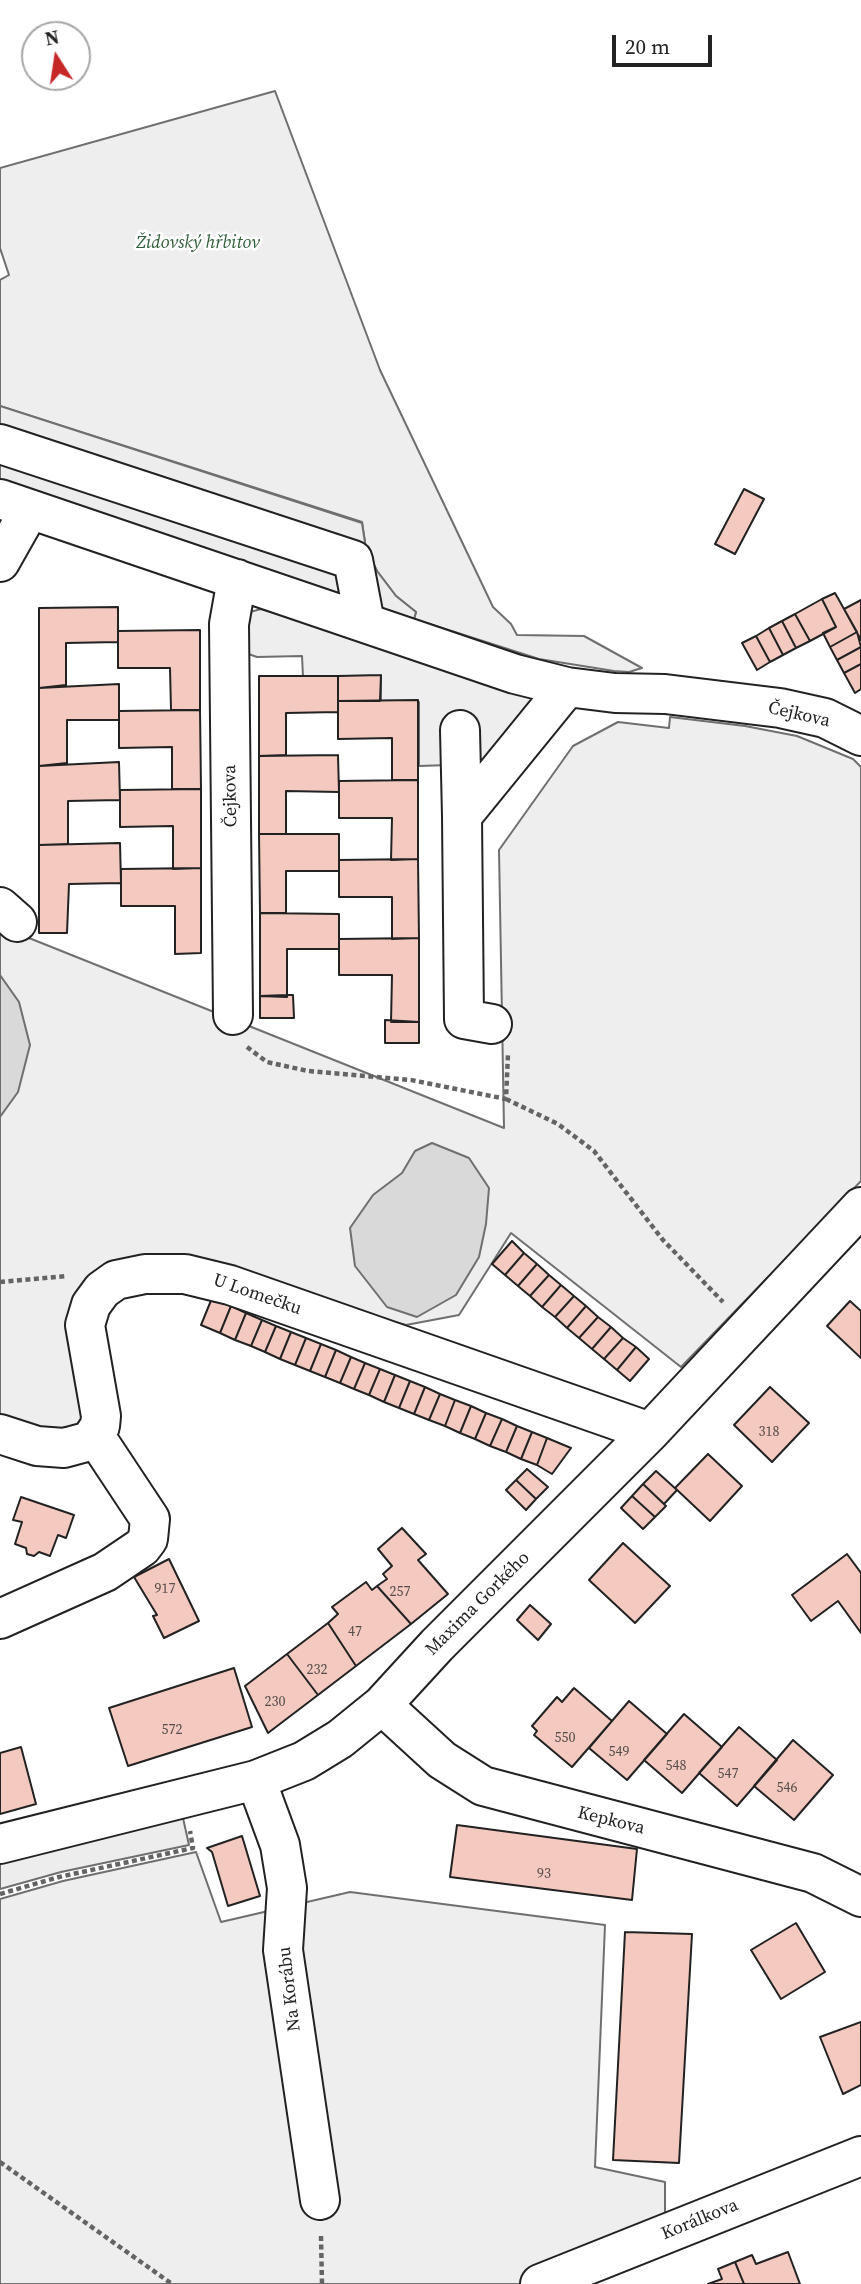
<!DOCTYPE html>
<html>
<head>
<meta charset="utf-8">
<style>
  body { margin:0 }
  #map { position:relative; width:861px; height:2284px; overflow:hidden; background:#fff; font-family:"Source Serif 4",serif }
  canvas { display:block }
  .north { position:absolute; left:21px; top:21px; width:70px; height:70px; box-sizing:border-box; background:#fff; border:2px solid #a7a7a7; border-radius:50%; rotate:348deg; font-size:19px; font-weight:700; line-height:28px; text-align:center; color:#222 }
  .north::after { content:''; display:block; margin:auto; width:24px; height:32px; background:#c62828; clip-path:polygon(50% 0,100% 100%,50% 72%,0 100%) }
  .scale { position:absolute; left:612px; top:35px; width:100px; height:32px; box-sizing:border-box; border:4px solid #222; border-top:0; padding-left:9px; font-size:21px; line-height:24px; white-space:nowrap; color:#222; -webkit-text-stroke:5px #fff; paint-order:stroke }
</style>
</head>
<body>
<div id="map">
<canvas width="861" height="2284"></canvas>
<div class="north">N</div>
<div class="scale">20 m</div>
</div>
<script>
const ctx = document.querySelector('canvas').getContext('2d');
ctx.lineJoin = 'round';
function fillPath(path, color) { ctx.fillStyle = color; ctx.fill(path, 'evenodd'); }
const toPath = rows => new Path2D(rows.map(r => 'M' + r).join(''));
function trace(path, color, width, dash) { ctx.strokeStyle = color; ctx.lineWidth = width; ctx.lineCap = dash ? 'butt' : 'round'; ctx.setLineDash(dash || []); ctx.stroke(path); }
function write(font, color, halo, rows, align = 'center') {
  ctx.font = font + ' "Source Serif 4",serif'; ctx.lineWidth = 5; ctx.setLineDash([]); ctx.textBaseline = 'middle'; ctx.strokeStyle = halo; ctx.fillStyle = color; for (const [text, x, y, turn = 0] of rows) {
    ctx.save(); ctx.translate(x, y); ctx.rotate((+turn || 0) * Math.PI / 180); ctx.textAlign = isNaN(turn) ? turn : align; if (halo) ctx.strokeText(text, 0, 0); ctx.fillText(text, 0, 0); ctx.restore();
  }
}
const green = toPath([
  [275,91,380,370,493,607,511,624,517,635,584,636,642,668,629,672,614,671,539,659,414,619,416,612,396,596,377,571,366,549,362,522,0,406,0,280,9,275,0,248,0,168,275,91],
  [261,609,526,690,535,703,487,773,449,765,419,766,419,702,381,702,381,677,303,677,302,656,257,657,237,650,250,612,261,609],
  [670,717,745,726,797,736,853,759,861,767,861,1181,681,1367,511,1233,459,1315,406,1325,344,1309,113,1267,90,1416,61,1438,0,1421,0,921,14,932,504,1128,499,850,573,746,618,722,669,728,670,717],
  [196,1852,221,1922,350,1892,605,1925,595,2167,665,2182,665,2217,560,2284,0,2284,0,1899,63,1881,196,1852]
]);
const parking = toPath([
  [0,406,362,523,366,549,377,571,396,596,416,612,414,619,0,483,0,406],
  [183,1818,189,1845,61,1872,0,1889,0,1860,183,1818]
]);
const water = toPath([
  [0,975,19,1002,30,1045,18,1092,0,1117,0,975],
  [432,1143,469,1158,489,1188,486,1224,479,1257,456,1295,417,1317,387,1307,355,1266,350,1228,373,1195,402,1173,415,1151,432,1143]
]);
const building = toPath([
  [744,489,764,499,735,554,715,544,744,489],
  [835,593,857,632,830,647,823,633,836,627,822,599,835,593],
  [822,599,836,627,810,641,795,614,822,599],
  [861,600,861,640,844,609,861,600],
  [118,607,118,642,66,643,66,685,39,688,39,608,118,607],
  [795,614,810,641,796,648,782,621,795,614],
  [782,621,796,648,783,655,769,628,782,621],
  [769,628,783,655,770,662,756,636,769,628],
  [200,630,200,710,171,710,170,668,118,668,118,631,200,630],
  [857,632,861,647,837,660,830,647,857,632],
  [756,636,770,662,757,670,742,643,756,636],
  [861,647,861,664,844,673,837,660,861,647],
  [861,664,861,689,855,693,844,673,861,664],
  [381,675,380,701,338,701,338,676,381,675],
  [259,676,338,676,338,712,286,713,286,755,259,756,259,676],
  [119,684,119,720,67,720,67,763,39,766,39,688,119,684],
  [418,700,418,780,392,780,392,738,338,739,338,701,418,700],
  [200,710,201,789,172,789,172,747,119,748,119,711,200,710],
  [338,755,339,792,286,791,286,834,259,834,259,756,338,755],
  [119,762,120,800,68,801,68,844,39,845,39,766,119,762],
  [418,780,418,859,391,860,392,818,339,818,339,781,418,780],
  [201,789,201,868,173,869,173,826,120,827,120,790,201,789],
  [259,834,339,834,339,871,286,871,286,913,260,913,259,834],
  [120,843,121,883,69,884,67,933,39,933,39,845,120,843],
  [418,859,419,938,392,939,392,897,339,897,339,860,418,859],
  [201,868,201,953,175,954,175,906,121,906,121,869,201,868],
  [260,913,339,914,339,949,287,949,287,997,260,996,260,913],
  [419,938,419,1022,391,1022,392,975,339,975,339,939,419,938],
  [287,995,293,995,294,1018,260,1018,260,996,287,995],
  [385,1020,419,1022,419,1043,385,1043,385,1020],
  [512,1241,524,1253,505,1275,492,1264,512,1241],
  [524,1253,537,1264,518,1286,505,1275,524,1253],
  [537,1264,549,1275,530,1296,518,1286,537,1264],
  [549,1275,561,1285,542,1307,530,1296,549,1275],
  [561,1285,574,1296,555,1317,542,1307,561,1285],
  [574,1296,586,1306,567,1328,555,1317,574,1296],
  [212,1298,231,1306,220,1333,201,1325,212,1298],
  [850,1301,861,1311,861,1358,827,1326,850,1301],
  [231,1306,246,1313,235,1340,220,1333,231,1306],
  [586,1306,598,1317,579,1338,567,1328,586,1306],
  [246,1313,262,1320,251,1346,235,1340,246,1313],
  [598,1317,611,1327,592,1349,579,1338,598,1317],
  [262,1320,276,1326,265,1352,251,1346,262,1320],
  [276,1326,291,1332,280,1359,265,1352,276,1326],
  [611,1327,623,1338,604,1359,592,1349,611,1327],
  [291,1332,306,1338,295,1365,280,1359,291,1332],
  [306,1338,321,1344,310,1371,295,1365,306,1338],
  [623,1338,636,1347,617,1370,604,1359,623,1338],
  [321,1344,336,1350,325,1377,310,1371,321,1344],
  [636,1347,649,1359,630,1381,617,1370,636,1347],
  [336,1350,351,1357,340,1383,325,1377,336,1350],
  [351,1357,365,1363,354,1389,340,1383,351,1357],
  [365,1363,380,1369,369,1395,354,1389,365,1363],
  [380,1369,395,1375,384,1402,369,1395,380,1369],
  [395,1375,410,1381,399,1408,384,1402,395,1375],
  [410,1381,425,1387,414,1414,399,1408,410,1381],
  [425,1387,440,1394,429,1420,414,1414,425,1387],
  [770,1387,809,1423,772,1462,734,1425,770,1387],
  [440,1394,455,1400,445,1426,429,1420,440,1394],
  [455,1400,471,1406,460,1433,445,1426,455,1400],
  [471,1406,486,1413,475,1439,460,1433,471,1406],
  [486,1413,502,1419,490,1446,475,1439,486,1413],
  [502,1419,517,1426,506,1452,490,1446,502,1419],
  [517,1426,532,1432,521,1459,506,1452,517,1426],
  [532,1432,547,1438,537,1465,521,1459,532,1432],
  [547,1438,571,1448,552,1474,537,1465,547,1438],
  [708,1454,742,1486,710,1521,675,1488,708,1454],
  [527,1469,548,1487,536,1499,516,1480,527,1469],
  [656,1471,677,1490,664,1504,643,1484,656,1471],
  [516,1480,536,1499,526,1510,506,1490,516,1480],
  [643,1484,666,1506,655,1517,632,1496,643,1484],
  [632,1496,655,1517,643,1529,621,1508,632,1496],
  [21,1497,74,1515,66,1538,58,1535,50,1556,39,1552,34,1556,27,1554,26,1548,15,1544,22,1522,13,1520,21,1497],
  [402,1528,426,1554,418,1560,448,1594,411,1624,377,1586,387,1579,383,1574,392,1566,378,1549,402,1528],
  [623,1543,670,1586,635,1623,589,1580,623,1543],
  [847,1554,861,1573,861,1633,838,1601,811,1621,792,1595,847,1554],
  [169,1559,199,1621,164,1638,153,1616,157,1615,134,1577,169,1559],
  [366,1582,372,1590,377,1586,411,1624,356,1666,328,1623,338,1614,332,1607,366,1582],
  [530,1605,551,1624,538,1640,517,1620,530,1605],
  [328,1623,356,1666,318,1695,287,1654,328,1623],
  [287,1654,318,1695,268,1733,245,1686,287,1654],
  [234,1668,252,1727,128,1766,109,1708,234,1668],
  [574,1688,612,1721,572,1767,534,1735,537,1731,532,1726,557,1697,562,1702,574,1688],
  [629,1701,667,1734,627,1780,589,1748,629,1701],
  [684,1714,722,1747,682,1793,644,1760,684,1714],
  [739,1727,777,1760,737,1806,699,1773,739,1727],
  [793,1740,833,1775,794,1820,754,1786,793,1740],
  [21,1747,36,1804,0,1814,0,1753,21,1747],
  [457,1825,637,1849,632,1900,450,1877,457,1825],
  [242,1836,260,1896,228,1906,212,1852,207,1848,242,1836],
  [796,1923,825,1972,781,1999,751,1950,796,1923],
  [625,1932,692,1934,679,2163,613,2160,625,1932],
  [861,2022,861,2085,843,2094,820,2037,861,2022],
  [788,2252,800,2284,744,2284,735,2262,752,2255,756,2264,788,2252],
  [735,2262,744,2284,708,2284,722,2279,718,2269,735,2262]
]);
const path = toPath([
  [247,1047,267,1062,308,1071,411,1080,506,1099,508,1054],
  [506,1099,558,1124,594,1151,663,1240,723,1302],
  [0,1282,67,1276],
  [0,1894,59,1877,193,1848,190,1831],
  [0,2162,172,2284],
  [321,2236,322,2284]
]);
const minor = toPath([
  [0,444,353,560,365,623],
  [0,499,515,674,567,687,615,693,665,694,780,708,825,718,861,736],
  [0,562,30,509],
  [460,730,462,816],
  [0,907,17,922],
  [233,1015,229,624,237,579],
  [492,1024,464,1019,462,816,567,687],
  [0,1434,37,1446,64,1448,90,1441,100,1426,101,1416,85,1325,91,1305,102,1290,116,1280,145,1274,185,1274,230,1285,650,1432],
  [0,1619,105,1572,142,1547,148,1539,150,1519,95,1436],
  [382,1705,442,1760,483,1786,813,1873,861,1897],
  [256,1780,280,1845,287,1888,283,1950,320,2200],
  [0,1844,256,1780,304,1761,340,1739,382,1705,437,1645,650,1432,861,1207],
  [540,2284,861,2156]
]);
const numberNames = [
  ["318",769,1432],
  ["917",165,1589],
  ["257",400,1592],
  ["47",355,1632],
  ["232",317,1670],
  ["230",275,1702],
  ["572",172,1730],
  ["550",565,1738],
  ["549",619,1752],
  ["548",676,1766],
  ["547",728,1774],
  ["546",787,1788],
  ["93",544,1874]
];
const parkNames = [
  ["Židovský hřbitov",198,243]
];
const streetNames = [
  ["Čejkova",799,715,13],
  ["Čejkova",231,796,-91],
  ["U Lomečku",257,1295,19],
  ["Maxima Gorkého",478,1604,-45],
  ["Kepkova",611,1821,14],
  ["Na Korábu",290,1989,-97],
  ["Korálkova",700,2220,-22]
];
fillPath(green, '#eee');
trace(green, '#6f6f6f', 2);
fillPath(parking, '#ededed');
trace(parking, '#6f6f6f', 2);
fillPath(water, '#d9d9d9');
trace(water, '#6f6f6f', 2);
fillPath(building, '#f3c9c0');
trace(building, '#222', 2);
trace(minor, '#222', 42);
trace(path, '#646464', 4.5, [5, 3.5]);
trace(minor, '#fff', 38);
write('14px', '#564c4a', null, numberNames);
write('italic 18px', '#2f5e38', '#fff', parkNames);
write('18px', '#222', '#fff', streetNames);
</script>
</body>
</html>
